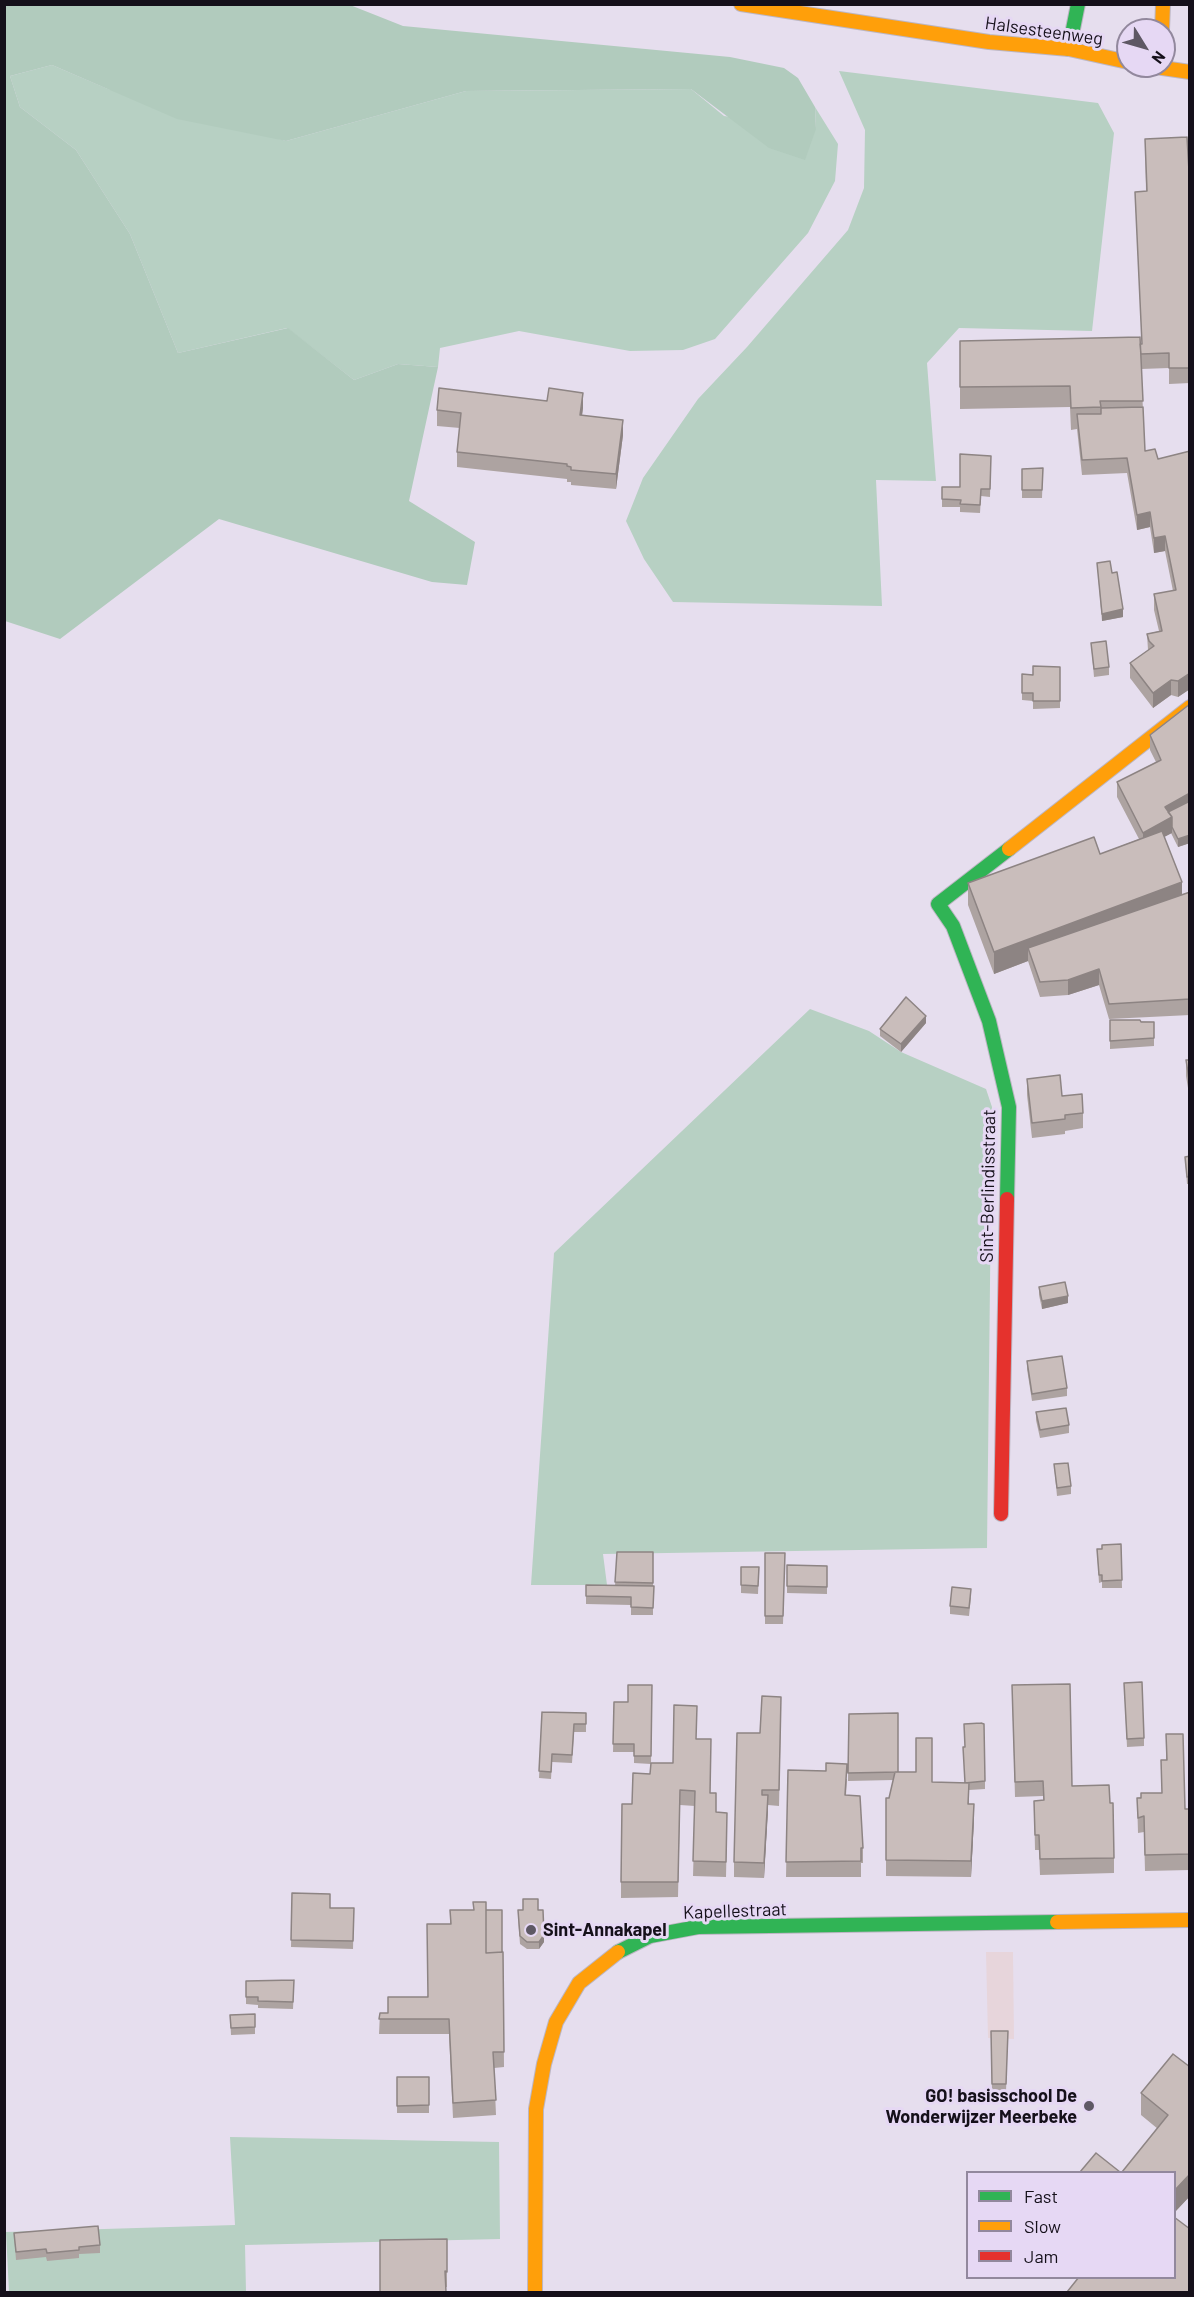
<!DOCTYPE html>
<html>
<head>
<meta charset="utf-8">
<style>
  body { margin:0 }
  #map { position:relative; width:1194px; height:2297px; overflow:hidden; background:#e6deee; font-family:Barlow,sans-serif }
  canvas { display:block }
  .frame { position:absolute; inset:0; border:6px solid #15101a; pointer-events:none }
  .legend { position:absolute; left:966px; top:2171px; width:210px; height:108px; box-sizing:border-box; background:#e6d8f4; border:2px solid #92889d; margin:0; padding:8px 10px; list-style:none; font-size:18px; color:#15101a }
  .legend li { display:flex; align-items:center; gap:12px; height:30px }
  .legend b { width:30px; border:2px solid #92889d }
  .north { position:absolute; left:1116px; top:18px; width:60px; height:60px; box-sizing:border-box; background:#e6d8f4; border:2px solid #92889d; border-radius:50%; rotate:127deg; font-size:16px; font-weight:700; line-height:24px; text-align:center; color:#15101a }
  .north::after { content:''; display:block; margin:auto; width:21px; height:27px; background:#5e5864; clip-path:polygon(50% 0,100% 100%,50% 72%,0 100%) }
</style>
</head>
<body>
<div id="map">
<canvas width="1194" height="2297"></canvas>
<div class="frame"></div>
<ul class="legend">
<li><b style="height:8px;background:#30b455"></b>Fast</li>
<li><b style="height:8px;background:#ff9f0a"></b>Slow</li>
<li><b style="height:8px;background:#e5322d"></b>Jam</li>
</ul>
<div class="north">N</div>
</div>
<script>
const ctx = document.querySelector('canvas').getContext('2d');
ctx.lineJoin = 'round';
function fillPath(path, color) { ctx.fillStyle = color; ctx.fill(path, 'evenodd'); }
const toPath = rows => new Path2D(rows.map(r => 'M' + r).join(''));
function trace(path, color, width, dash) { ctx.strokeStyle = color; ctx.lineWidth = width; ctx.lineCap = dash ? 'butt' : 'round'; ctx.setLineDash(dash || []); ctx.stroke(path); }
function write(font, color, halo, rows, align = 'center') {
  ctx.font = font + ' Barlow,sans-serif'; ctx.lineWidth = 6; ctx.setLineDash([]); ctx.textBaseline = 'middle'; ctx.strokeStyle = halo; ctx.fillStyle = color; for (const [text, x, y, turn = 0] of rows) {
    ctx.save(); ctx.translate(x, y); ctx.rotate((+turn || 0) * Math.PI / 180); ctx.textAlign = isNaN(turn) ? turn : align; if (halo) ctx.strokeText(text, 0, 0); ctx.fillText(text, 0, 0); ctx.restore();
  }
}
const industrial = toPath([
  [986,1952,1013,1952,1014,2039,988,2038]
]);
const green = toPath([
  [52,65,108,89,286,141,466,91,691,89,724,116,816,129,815,107,838,144,835,181,808,233,715,339,683,350,630,351,519,331,440,348,438,367,398,364,354,380,287,328,178,353,130,234,76,150,20,107,10,76],
  [839,71,1098,103,1114,133,1092,331,959,328,927,363,936,481,876,480,882,606,673,602,644,559,626,521,643,478,698,399,747,347,848,230,864,188,865,130],
  [810,1009,869,1031,901,1052,986,1089,992,1107,987,1548,603,1554,607,1585,531,1585,554,1253],
  [230,2137,499,2142,500,2239,245,2245,246,2292,9,2292,6,2232,235,2225]
]);
const forest = toPath([
  [5,4,350,5,403,26,730,57,784,68,798,78,815,107,816,129,805,160,769,148,691,89,466,91,286,141,177,119,52,65,10,76,20,107,76,150,130,234,178,353,288,328,354,380,398,364,438,367,409,501,475,542,467,585,432,582,219,519,60,639,5,621]
]);
const fast = toPath([
  [1069,49,1078,4],
  [1007,1199,1009,1107,989,1021,953,926,938,904,1009,849],
  [618,1952,650,1936,698,1927,1057,1922]
]);
const slow = toPath([
  [741,4,989,42,1069,49,1128,62],
  [1162,30,1163,4],
  [1149,66,1190,72],
  [1009,849,1190,707],
  [1057,1922,1190,1920],
  [535,2292,536,2109,544,2064,556,2022,579,1983,618,1952]
]);
const jam = toPath([
  [1001,1514,1007,1199]
]);
const wall = toPath([
  [1145,139,1190,188,1190,383,1169,384,1169,368,1141,369,1145,451,1158,459,1190,451,1190,689,1178,697,1171,695,1153,708,1130,678,1130,663,1148,650,1147,634,1159,631,1154,610,1154,594,1173,591,1165,551,1154,553,1150,527,1137,530,1127,473,1082,475,1077,429,1071,430,1070,407,960,409,960,341,1142,344,1135,192,1146,191],
  [583,408,582,415,623,435,616,489,571,485,571,482,567,482,567,479,457,467,457,452,460,428,437,426,437,410],
  [991,456,990,497,981,496,980,513,960,512,960,507,942,507,942,499,960,487],
  [1043,468,1042,498,1022,498,1022,469],
  [1097,563,1123,617,1102,621],
  [1091,643,1109,667,1109,675,1094,677],
  [1060,667,1060,708,1033,709,1033,701,1022,700,1022,674,1033,675],
  [1190,704,1190,843,1178,847,1171,833,1164,837,1182,895,1190,892,1190,1015,1109,1019,1099,985,1068,995,1040,997,1028,961,994,974,968,905,968,883,1100,854,1139,839,1117,797,1117,782,1156,762,1150,750,1150,735],
  [1110,1020,1154,1022,1154,1046,1110,1049],
  [926,1023,901,1052,880,1036,880,1029],
  [1186,1060,1190,1060,1190,1100,1186,1076],
  [1027,1079,1062,1096,1083,1113,1083,1128,1065,1131,1065,1134,1032,1138,1027,1095],
  [1190,1156,1190,1184,1187,1184,1185,1157],
  [1039,1287,1068,1303,1042,1309,1039,1295],
  [1027,1361,1067,1388,1067,1396,1032,1401,1027,1369],
  [1036,1412,1069,1425,1069,1433,1040,1438,1036,1420],
  [1054,1464,1071,1486,1071,1494,1057,1496],
  [1121,1544,1122,1588,1102,1588,1102,1582,1099,1583,1097,1549,1102,1549],
  [617,1552,653,1552,653,1615,631,1615,631,1605,586,1604,586,1585,615,1586],
  [765,1553,785,1553,783,1624,765,1624],
  [787,1565,827,1566,827,1594,787,1593],
  [741,1567,759,1567,758,1594,741,1593],
  [971,1597,969,1616,950,1614,950,1606],
  [1124,1683,1144,1738,1144,1746,1127,1747],
  [652,1685,651,1764,634,1763,634,1752,613,1752,614,1702,628,1702],
  [1012,1685,1072,1786,1110,1803,1114,1858,1114,1873,1040,1875,1039,1850,1035,1850,1034,1801,1043,1800,1043,1796,1015,1797],
  [542,1712,586,1713,586,1732,574,1732,572,1763,552,1762,551,1779,539,1778],
  [781,1712,779,1806,768,1805,764,1878,734,1877,734,1862,760,1733],
  [849,1714,898,1772,916,1772,932,1782,964,1783,985,1781,985,1789,969,1790,969,1804,974,1819,971,1877,886,1876,886,1798,889,1798,893,1780,848,1781],
  [1166,1734,1185,1809,1190,1809,1190,1870,1145,1871,1144,1832,1138,1833,1137,1798,1162,1793,1161,1760,1166,1760],
  [696,1739,711,1755,710,1793,716,1812,727,1828,726,1877,693,1876,695,1806,680,1805,678,1897,621,1898,621,1882,632,1804,650,1774,673,1763],
  [788,1770,847,1779,846,1795,863,1848,863,1863,861,1863,861,1877,786,1877],
  [292,1893,330,1908,354,1908,353,1949,291,1947],
  [450,1910,486,1910,503,1952,504,2067,494,2068,496,2115,453,2118,449,2034,379,2034,380,2013,388,2013,427,1997,450,1924],
  [523,1910,538,1910,544,1942,539,1949,527,1949,520,1944,518,1918],
  [246,1981,294,1987,293,2009,258,2008,258,2005,246,2004],
  [255,2014,255,2034,231,2035,230,2015],
  [991,2031,1008,2031,1006,2092,992,2092],
  [1190,2067,1190,2196,1174,2213,1174,2172,1158,2129,1141,2115,1141,2093],
  [397,2077,429,2077,429,2113,397,2113],
  [14,2233,100,2245,100,2253,79,2254,79,2258,47,2261,46,2257,16,2260],
  [447,2239,447,2287,380,2292]
]);
const shadedWall = toPath([
  [583,393,583,408,580,430,580,415],
  [623,420,623,435,616,489,616,474],
  [1150,512,1150,527,1137,530,1137,515],
  [1165,536,1165,551,1154,553,1154,538],
  [1123,609,1123,617,1102,621,1102,614],
  [1190,673,1190,689,1178,697,1178,681],
  [1171,680,1171,695,1153,708,1153,693],
  [1190,793,1190,808,1172,818,1172,833,1143,848,1143,833,1165,807],
  [1190,835,1190,843,1178,847,1178,839],
  [1182,882,1182,904,1028,948,1028,961,994,974,994,952],
  [1099,969,1099,985,1068,995,1068,980],
  [926,1016,926,1023,901,1052,901,1044],
  [1068,1296,1068,1303,1042,1309,1042,1301],
  [768,1795,768,1811,764,1878,764,1863],
  [974,1804,974,1819,971,1877,971,1861],
  [544,1935,544,1942,539,1949,539,1942],
  [1190,2174,1190,2196,1174,2213,1174,2191]
]);
const building = toPath([
  [1187,137,1190,188,1190,368,1169,368,1169,353,1141,354,1140,344,1142,344,1135,192,1147,191,1145,139,1187,137],
  [1140,337,1143,401,1100,401,1101,407,1071,408,1070,386,960,387,960,341,1140,337],
  [439,388,547,401,549,388,583,393,580,415,623,420,616,474,571,470,571,467,567,466,567,464,457,452,461,413,437,410,439,388],
  [1143,407,1145,451,1155,449,1158,459,1190,451,1190,673,1178,681,1171,680,1153,693,1130,663,1154,646,1149,641,1147,634,1162,631,1154,594,1176,590,1165,536,1154,538,1150,512,1137,515,1127,458,1082,460,1077,414,1101,414,1101,408,1143,407],
  [960,454,991,456,990,489,981,489,980,505,960,504,961,500,942,499,942,487,960,487,960,454],
  [1043,468,1042,490,1022,490,1022,469,1043,468],
  [1110,561,1112,573,1117,572,1123,609,1102,614,1097,563,1110,561],
  [1106,641,1109,667,1094,669,1091,643,1106,641],
  [1033,666,1060,667,1060,701,1033,701,1033,693,1022,693,1022,674,1033,675,1033,666],
  [1190,704,1190,793,1165,807,1172,817,1143,833,1117,782,1161,760,1150,735,1190,704],
  [1190,801,1190,835,1178,839,1172,827,1172,817,1168,812,1190,801],
  [1162,831,1182,882,994,952,968,883,1094,837,1100,854,1162,831],
  [1190,892,1190,999,1109,1004,1099,969,1068,980,1040,982,1028,948,1190,892],
  [906,997,926,1016,901,1044,880,1029,906,997],
  [1110,1020,1140,1020,1141,1022,1154,1022,1154,1038,1110,1041,1110,1020],
  [1186,1060,1190,1060,1190,1085,1186,1060],
  [1060,1075,1062,1096,1082,1094,1083,1113,1065,1115,1065,1119,1032,1123,1027,1079,1060,1075],
  [1190,1156,1190,1176,1187,1177,1185,1157,1190,1156],
  [1065,1282,1068,1296,1042,1301,1039,1287,1065,1282],
  [1062,1356,1067,1388,1032,1394,1027,1361,1062,1356],
  [1066,1408,1069,1425,1040,1430,1036,1412,1066,1408],
  [1068,1463,1071,1486,1057,1488,1054,1464,1068,1463],
  [1121,1544,1122,1580,1102,1581,1102,1575,1099,1575,1097,1549,1102,1549,1102,1545,1121,1544],
  [617,1552,653,1552,653,1583,615,1582,617,1552],
  [765,1553,785,1553,783,1616,765,1616,765,1553],
  [787,1565,827,1566,827,1587,787,1586,787,1565],
  [741,1567,759,1567,758,1586,741,1585,741,1567],
  [586,1585,654,1586,653,1608,631,1607,631,1597,586,1596,586,1585],
  [952,1587,971,1589,969,1608,950,1606,952,1587],
  [1142,1682,1144,1738,1127,1739,1124,1683,1142,1682],
  [1070,1684,1072,1786,1109,1785,1110,1803,1113,1803,1114,1858,1040,1859,1039,1835,1035,1835,1034,1801,1044,1800,1043,1781,1015,1782,1012,1685,1070,1684],
  [628,1685,652,1685,651,1756,634,1756,634,1744,613,1744,614,1702,628,1702,628,1685],
  [762,1696,781,1697,779,1790,762,1790,762,1795,768,1795,764,1863,734,1862,737,1733,760,1733,762,1696],
  [674,1705,697,1706,696,1739,711,1739,710,1793,716,1793,716,1812,727,1813,726,1862,693,1861,695,1791,680,1790,678,1882,621,1882,622,1804,632,1804,633,1773,650,1774,651,1763,673,1763,674,1705],
  [542,1712,586,1713,586,1724,574,1724,572,1755,552,1754,551,1772,539,1771,542,1712],
  [898,1713,898,1772,848,1773,849,1714,898,1713],
  [981,1723,984,1724,985,1781,965,1783,963,1747,965,1747,964,1724,981,1723],
  [1166,1734,1183,1734,1185,1809,1190,1809,1190,1854,1145,1855,1144,1816,1138,1818,1137,1798,1141,1798,1141,1793,1162,1793,1161,1760,1167,1760,1166,1734],
  [916,1738,932,1738,932,1782,969,1783,968,1804,974,1804,971,1861,886,1860,886,1798,889,1798,895,1772,916,1772,916,1738],
  [826,1763,847,1764,845,1795,860,1796,863,1848,861,1848,861,1861,786,1862,788,1770,826,1771,826,1763],
  [292,1893,330,1894,330,1908,354,1908,353,1941,291,1940,292,1893],
  [523,1899,538,1899,538,1910,543,1910,544,1935,539,1942,527,1942,520,1936,518,1910,523,1910,523,1899],
  [473,1902,486,1902,486,1953,503,1952,504,2052,493,2052,496,2100,453,2103,449,2019,379,2019,380,2013,388,2013,388,1997,428,1997,427,1924,451,1924,450,1910,474,1910,473,1902],
  [486,1910,502,1910,502,1952,486,1953,486,1910],
  [294,1980,293,2002,258,2001,258,1997,246,1997,246,1981,294,1980],
  [255,2014,255,2027,231,2028,230,2015,255,2014],
  [991,2031,1008,2031,1006,2084,992,2084,991,2031],
  [1173,2054,1190,2067,1190,2174,1174,2191,1174,2172,1122,2172,1168,2115,1141,2093,1173,2054],
  [397,2077,429,2077,429,2105,397,2106,397,2077],
  [1096,2153,1120,2172,1080,2172,1096,2153],
  [1174,2217,1190,2229,1190,2292,1067,2292,1079,2277,1174,2277,1174,2217],
  [98,2226,100,2245,79,2247,79,2250,47,2253,46,2249,16,2252,14,2233,98,2226],
  [447,2239,447,2272,445,2271,446,2292,380,2292,380,2240,447,2239]
]);
const markers = [
  [531,1930,6,"#5e5864"],
  [1089,2106,6,"#5e5864"]
];
const streetNames = [
  ["Halsesteenweg",1044,31,8],
  ["Sint-Berlindisstraat",988,1186,-89],
  ["Kapellestraat",735,1911,-2]
];
const poiNames = [
  ["Sint-Annakapel",543,1930],
  ["GO! basisschool De",1077,2096,"right"],
  ["Wonderwijzer Meerbeke",1077,2117,"right"]
];
fillPath(industrial, '#e7d5db');
fillPath(green, '#b7d0c3');
fillPath(forest, '#b1cbbd');
trace(fast, '#bcb6c3', 16);
trace(slow, '#bcb6c3', 16);
trace(jam, '#bcb6c3', 16);
trace(fast, '#30b455', 14);
trace(slow, '#ff9f0a', 14);
trace(jam, '#e5322d', 14);
fillPath(wall, '#ada3a1');
fillPath(shadedWall, '#8d8483');
fillPath(building, '#c9bdbb');
trace(building, '#8d8483', 1.5);
for (const [x, y, r, color] of markers) { const dot = new Path2D(); dot.arc(x, y, r, 0, 2 * Math.PI); ctx.fillStyle = color; ctx.fill(dot); trace(dot, '#e6d8f4', 2); }
write('18px', '#15101a', '#e6d8f4', streetNames);
write('bold 18px', '#15101a', '#e6d8f4', poiNames, 'left');
</script>
</body>
</html>
